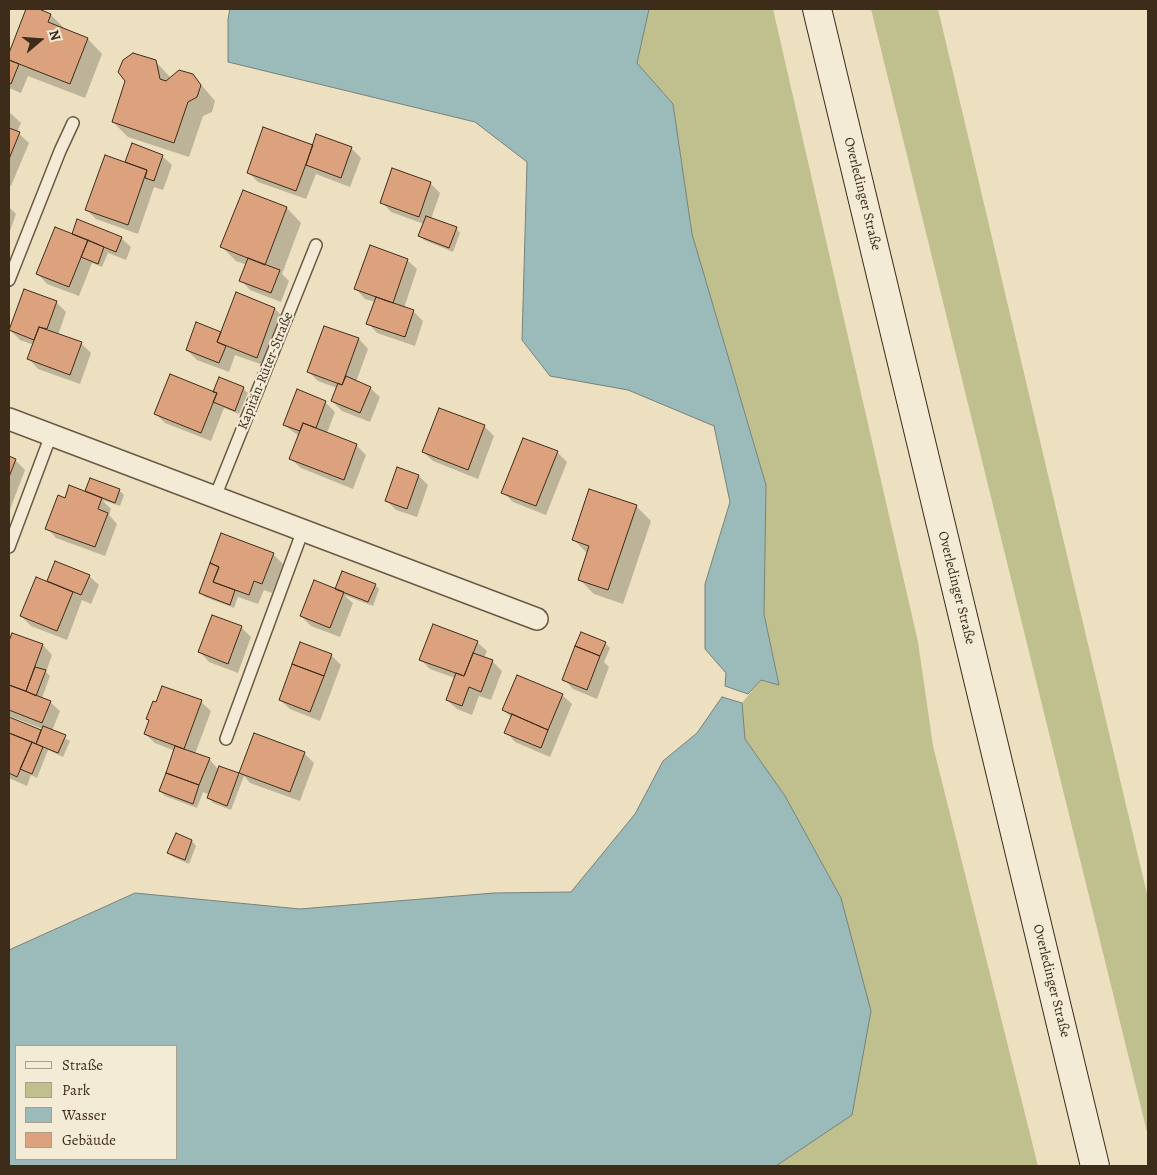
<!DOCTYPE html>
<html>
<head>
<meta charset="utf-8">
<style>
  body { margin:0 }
  #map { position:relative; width:1157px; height:1175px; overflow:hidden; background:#ede0c0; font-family:Alegreya,serif }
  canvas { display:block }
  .frame { position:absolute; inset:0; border:10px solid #3e2c1a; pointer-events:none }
  .legend { position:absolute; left:15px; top:1045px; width:162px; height:115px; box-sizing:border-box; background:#f3ebd6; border:1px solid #ab9f8b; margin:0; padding:6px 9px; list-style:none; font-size:15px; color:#3e2c1a }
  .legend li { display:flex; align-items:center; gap:10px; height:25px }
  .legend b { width:25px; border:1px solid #ab9f8b }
  .north { position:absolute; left:15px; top:15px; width:50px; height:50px; -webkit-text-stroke:4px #f3ebd6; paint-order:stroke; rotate:72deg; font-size:14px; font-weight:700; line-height:20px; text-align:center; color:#3e2c1a }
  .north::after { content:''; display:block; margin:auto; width:18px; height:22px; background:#3e2c1a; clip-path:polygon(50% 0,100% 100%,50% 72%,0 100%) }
</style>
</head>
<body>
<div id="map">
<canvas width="1157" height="1175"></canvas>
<div class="frame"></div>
<ul class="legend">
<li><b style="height:6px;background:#f3ebd6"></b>Straße</li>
<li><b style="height:14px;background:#bfc08e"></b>Park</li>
<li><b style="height:14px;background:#9bbbba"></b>Wasser</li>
<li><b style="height:14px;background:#dca27d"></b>Gebäude</li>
</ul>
<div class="north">N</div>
</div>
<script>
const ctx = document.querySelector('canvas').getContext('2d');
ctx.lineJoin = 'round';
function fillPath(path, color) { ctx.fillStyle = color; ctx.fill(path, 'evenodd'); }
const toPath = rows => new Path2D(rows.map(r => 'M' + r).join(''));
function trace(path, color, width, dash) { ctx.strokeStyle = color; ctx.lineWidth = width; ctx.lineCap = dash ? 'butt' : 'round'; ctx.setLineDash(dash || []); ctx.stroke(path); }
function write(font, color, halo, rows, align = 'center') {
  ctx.font = font + ' Alegreya,serif'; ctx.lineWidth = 4.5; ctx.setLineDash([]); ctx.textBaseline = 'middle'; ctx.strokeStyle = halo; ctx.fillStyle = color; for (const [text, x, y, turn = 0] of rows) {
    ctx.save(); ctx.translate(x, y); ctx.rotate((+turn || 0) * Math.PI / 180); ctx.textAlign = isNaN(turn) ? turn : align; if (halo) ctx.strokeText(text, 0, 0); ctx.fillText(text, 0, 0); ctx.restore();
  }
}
const green = toPath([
  [649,9,773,9,918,642,933,746,1038,1166,776,1166,852,1115,841,898,785,796,745,739,742,703,761,680,779,684,764,614,766,485,692,234,673,104,637,63],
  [871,9,938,9,1148,898,1148,1136]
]);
const water = toPath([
  [230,9,649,9,637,63,673,104,692,234,766,485,764,614,779,685,761,680,748,694,725,686,726,673,705,649,705,584,730,502,714,426,628,390,550,376,522,340,527,162,475,122,228,62,228,19,230,9],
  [722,697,742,703,745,739,785,796,841,898,871,1011,852,1115,776,1166,9,1166,9,950,135,893,300,909,494,893,571,892,635,814,663,761,697,733,722,697],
  [16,1046,176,1046,176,1159,16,1159,16,1046]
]);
const shadow = toPath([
  [28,9,36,9,51,15,65,29,88,39,102,54,85,98,28,76,21,93,9,88,9,48,12,49],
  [155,61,171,78,193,75,215,101,212,112,203,116,189,157,128,137,113,122],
  [9,112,21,123,17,132,29,143,11,186,9,185],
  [132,145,162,156,172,165,163,190,154,187,138,234,96,219,86,209,126,164],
  [314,147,351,148,361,158,350,187,316,174,306,199,258,182,248,172],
  [430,183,440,193,431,219,456,228,460,233,453,252,424,240,420,236,424,224,391,212,382,202],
  [243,191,287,208,301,223,282,274,289,281,281,302,250,290,241,280,247,265,236,261,222,247],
  [9,207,16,214,9,234],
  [72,235,121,238,131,247,126,260,108,253,102,267,92,263,79,296,47,284,38,274],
  [407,260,417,269,404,308,414,312,423,321,415,346,377,333,368,323,375,302,365,299,356,289],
  [237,294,275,309,285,319,266,366,235,355,229,372,197,360,187,350,222,333],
  [56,302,66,312,58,335,81,343,91,353,80,384,38,369,29,359,34,345,20,340,10,330],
  [324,327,359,339,368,349,356,382,370,388,380,397,370,422,342,411,332,401,337,388,318,381,309,372],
  [243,388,248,393,239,414,224,408,211,441,165,423,155,413],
  [325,402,335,412,327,433,356,445,366,455,353,489,301,468,291,459,299,436,284,425],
  [484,426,494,436,478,479,433,461,423,452],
  [557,452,567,462,546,515,513,502,503,492],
  [9,458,15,460,25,470,9,512],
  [419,476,428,485,417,517,396,510,387,501],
  [91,480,120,491,124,495,120,506,102,500,111,509,109,515,117,524,105,556,56,538,47,528,65,499,86,493],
  [636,506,651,521,623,604,594,594,579,579,588,554,574,540],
  [222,535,273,554,283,564,272,593,264,590,258,604,238,597,234,608,205,597,200,593],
  [56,562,89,576,99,585,91,604,82,600,67,640,31,626,21,616,48,583],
  [375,585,379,589,373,606,344,595,353,603,340,637,311,626,301,616,336,590],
  [241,627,251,637,238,673,209,662,200,652],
  [13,634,43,645,52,655,46,672,50,676,42,698,50,702,60,711,52,731,70,741,63,757,48,750,37,778,31,775,27,786,9,778,9,719,42,732,43,729,9,716,9,645],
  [477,642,487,651,484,658,492,661,502,671,491,700,479,696,472,715,457,709,447,700,455,678,430,669,421,660],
  [605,643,610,648,604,662,609,667,597,699,573,689,564,679],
  [331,655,341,665,320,721,290,709,280,700],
  [562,695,572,704,550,757,515,742,506,732,512,718,503,710],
  [201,702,211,711,195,754,209,759,219,770,220,767,240,775,254,735,304,753,314,763,300,801,250,783,244,776,231,810,213,803,209,798,210,795,203,792,197,808,165,796,160,791,175,751,155,743,145,734,150,721,147,719],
  [176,834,192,841,196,846,189,864,173,857,169,853]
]);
const building = toPath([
  [26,9,39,9,51,14,48,22,88,38,70,84,9,60,9,53,26,9],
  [133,53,156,60,160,79,166,81,179,70,193,74,201,85,197,97,188,102,174,143,112,122,125,81,118,72,123,60,133,53],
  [9,60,19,64,11,84,9,83,9,60],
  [263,127,313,145,296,191,247,173,263,127],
  [9,128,20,132,9,159,9,128],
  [316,134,352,147,341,178,306,165,316,134],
  [132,143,163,155,154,181,145,178,147,170,125,162,132,143],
  [105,155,147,170,128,225,85,210,105,155],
  [392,168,431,182,419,217,380,203,392,168],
  [243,190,287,207,265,265,220,247,243,190],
  [426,216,457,227,449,248,418,236,426,216],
  [77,219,122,237,116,252,72,234,77,219],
  [55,227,88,240,69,287,36,274,55,227],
  [88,240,104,247,98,264,81,257,88,240],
  [370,245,408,259,393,303,354,289,370,245],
  [248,258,280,270,271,293,239,281,248,258],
  [24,289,57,301,47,329,39,327,34,340,9,330,24,289],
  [236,292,275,308,257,358,217,342,236,292],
  [376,297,414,310,405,337,366,324,376,297],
  [196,322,221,332,217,342,226,346,219,363,186,350,196,322],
  [324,326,359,338,342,385,307,372,324,326],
  [39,327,82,342,70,375,27,359,39,327],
  [170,374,217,393,201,433,154,414,170,374],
  [346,376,371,387,360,413,331,401,338,383,342,385,346,376],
  [219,377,244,387,235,411,213,402,217,393,213,392,219,377],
  [297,389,326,401,316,428,303,423,300,431,283,425,297,389],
  [439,408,485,425,468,470,422,452,439,408],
  [303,423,357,444,344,480,289,459,303,423],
  [523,438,558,451,536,506,501,493,523,438],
  [9,456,16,459,9,477,9,456],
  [397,467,419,475,407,509,385,501,397,467],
  [90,478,120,489,115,503,85,491,90,478],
  [69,485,102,498,98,509,108,513,95,547,45,529,58,495,65,498,69,485],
  [589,489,637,505,608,590,578,580,589,546,572,540,589,489],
  [221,533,274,553,262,584,254,581,249,595,213,582,219,567,210,563,221,533],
  [55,561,90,575,81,595,47,581,55,561],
  [210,563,219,567,213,582,235,590,230,605,199,593,210,563],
  [342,571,376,584,368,602,335,589,342,571],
  [36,577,73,592,57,631,20,616,36,577],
  [314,580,344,592,330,628,300,616,314,580],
  [212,615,242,626,228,664,198,652,212,615],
  [433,624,478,641,464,676,419,660,433,624],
  [581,632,606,642,600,656,575,646,581,632],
  [12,633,43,644,26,691,9,685,9,641,12,633],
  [300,642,332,654,324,676,292,664,300,642],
  [575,646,600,656,587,690,562,680,575,646],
  [473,653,493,660,481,692,469,687,462,706,446,700,456,673,464,676,473,653],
  [292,664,324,676,310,712,279,700,292,664],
  [35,667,46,670,36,696,26,691,35,667],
  [517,675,563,694,548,730,502,710,517,675],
  [9,685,51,701,42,723,9,710,9,685],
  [162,686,202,700,184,749,144,734,149,720,146,719,153,701,156,702,162,686],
  [512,714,548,730,541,748,504,733,512,714],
  [9,717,41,730,36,744,9,733,9,717],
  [43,726,66,735,58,753,36,744,43,726],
  [9,733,32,742,17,777,9,773,9,733],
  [254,733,305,752,290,792,239,773,254,733],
  [32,742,43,747,32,774,20,769,32,742],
  [175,746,210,758,199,785,166,773,175,746],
  [219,766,239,773,227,806,207,798,219,766],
  [166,773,199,785,193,804,159,791,166,773],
  [176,833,192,840,185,860,167,853,176,833]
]);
const lane = toPath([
  [9,280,60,151,73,123],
  [215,497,316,245],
  [9,547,51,435],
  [226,739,303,530]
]);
const street = toPath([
  [9,419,537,619]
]);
const secondary = toPath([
  [817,9,1095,1166]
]);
const streetNames = [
  ["Overledinger Straße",862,194,76],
  ["Kapitän-Rüter-Straße",266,371,-68],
  ["Overledinger Straße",956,588,76],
  ["Overledinger Straße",1051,981,76]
];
fillPath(green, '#bfc08e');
fillPath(water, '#9bbbba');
trace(water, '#76827a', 1);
fillPath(shadow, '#0003');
fillPath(building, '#dca27d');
trace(building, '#3e2c1a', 1);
trace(lane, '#6a5944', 14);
trace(street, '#6a5944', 24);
trace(secondary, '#3e2c1a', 30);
trace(lane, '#f3ebd6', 11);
trace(street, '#f3ebd6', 21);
trace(secondary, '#f3ebd6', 28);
write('14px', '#3e2c1a', '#f3ebd6', streetNames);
</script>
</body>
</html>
